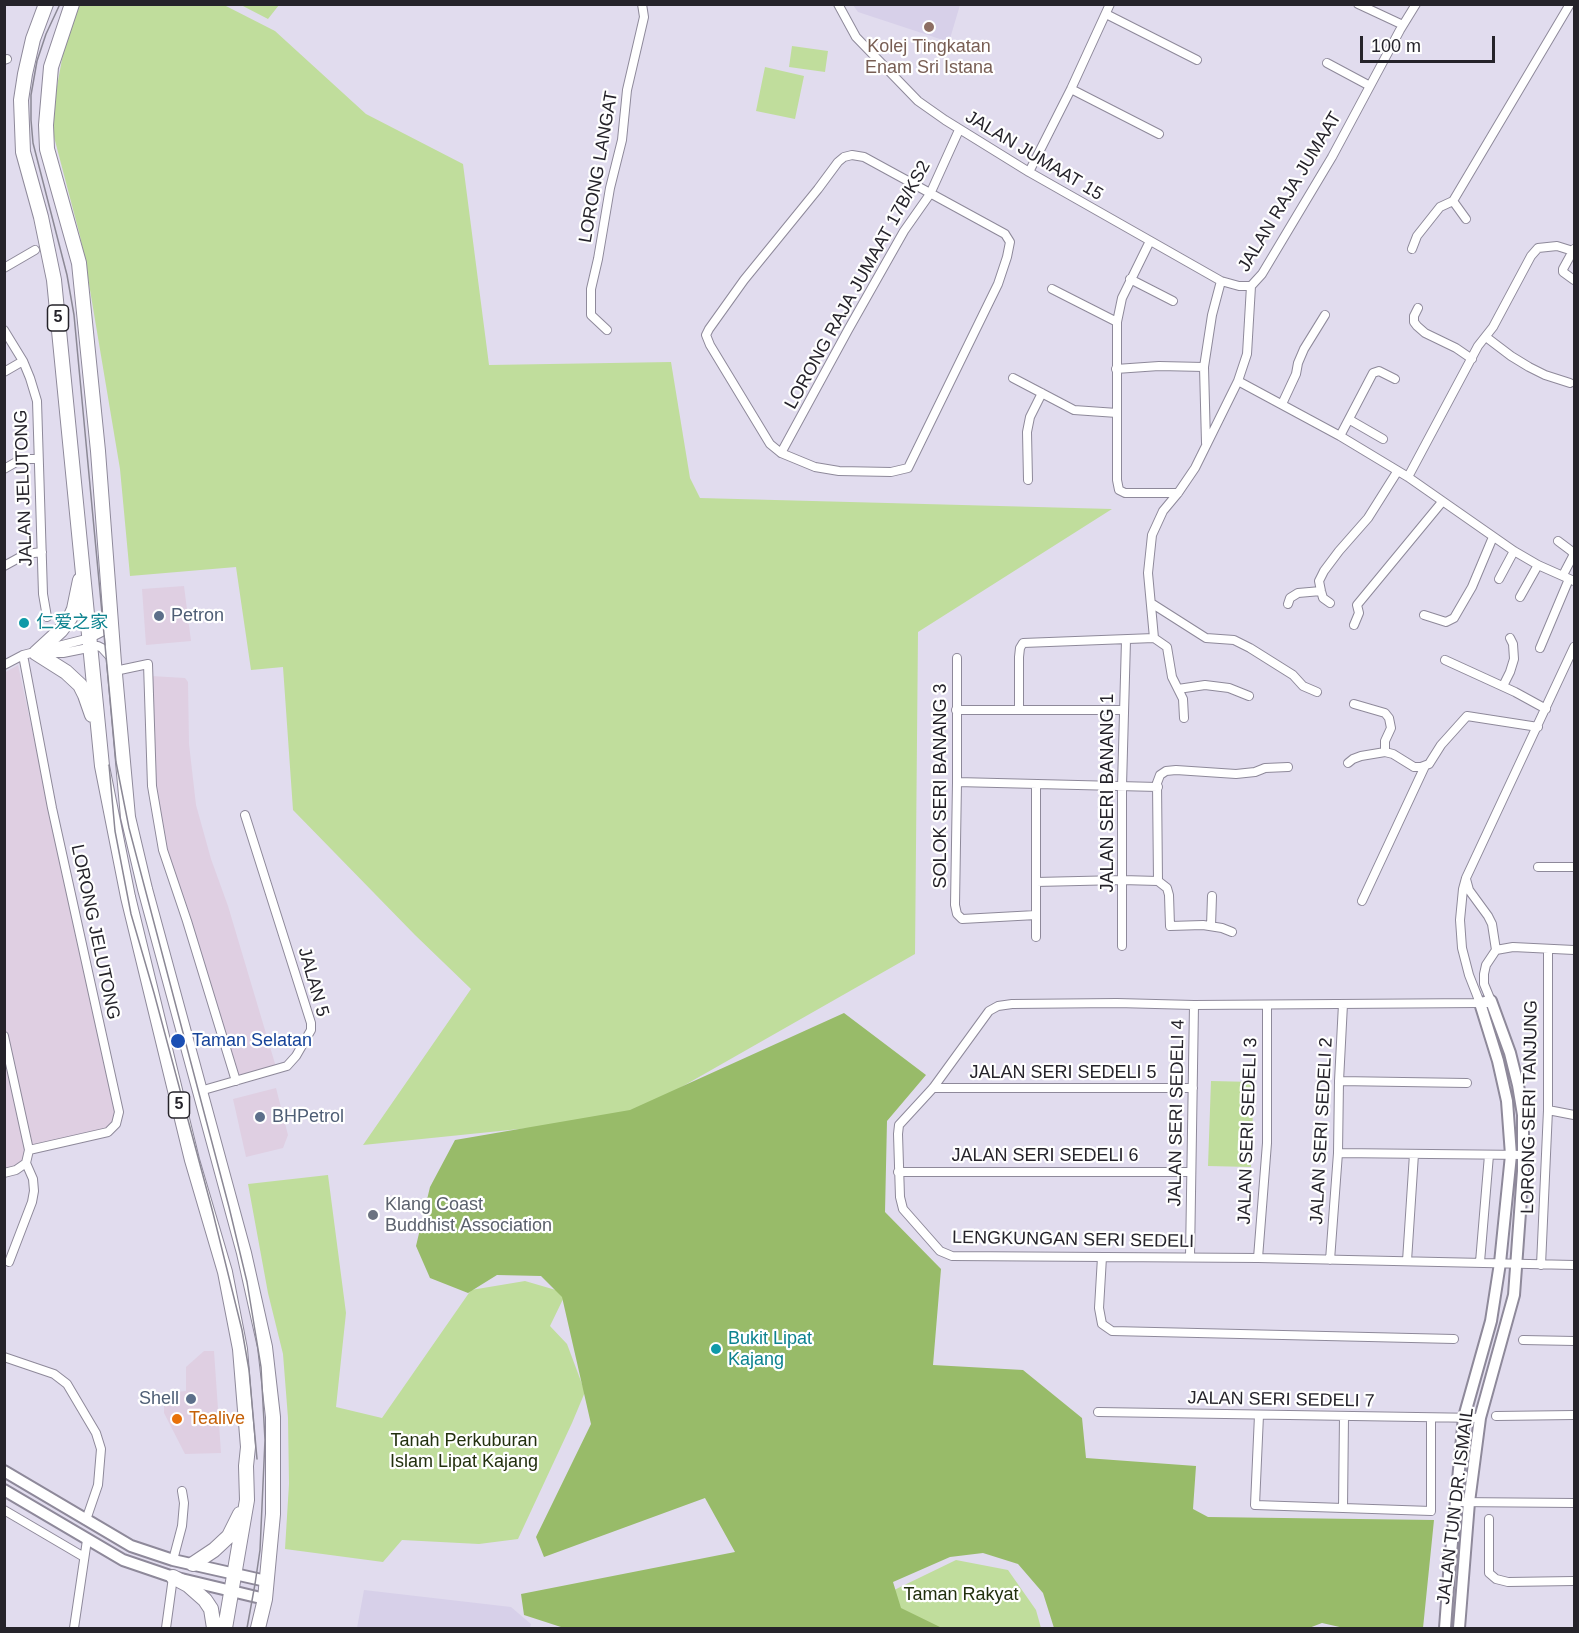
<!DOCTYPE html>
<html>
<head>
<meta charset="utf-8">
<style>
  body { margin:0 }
  #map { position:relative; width:1579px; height:1633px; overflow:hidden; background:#e1dcee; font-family:Helvetica,sans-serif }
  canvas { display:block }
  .frame { position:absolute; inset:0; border:6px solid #25232a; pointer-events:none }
  .scale { position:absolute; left:1360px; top:36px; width:135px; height:27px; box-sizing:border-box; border:3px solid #25232a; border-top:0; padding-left:8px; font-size:18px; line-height:21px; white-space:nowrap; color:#25232a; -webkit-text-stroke:4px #fff; paint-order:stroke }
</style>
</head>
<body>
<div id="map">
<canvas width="1579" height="1633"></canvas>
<div class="frame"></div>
<div class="scale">100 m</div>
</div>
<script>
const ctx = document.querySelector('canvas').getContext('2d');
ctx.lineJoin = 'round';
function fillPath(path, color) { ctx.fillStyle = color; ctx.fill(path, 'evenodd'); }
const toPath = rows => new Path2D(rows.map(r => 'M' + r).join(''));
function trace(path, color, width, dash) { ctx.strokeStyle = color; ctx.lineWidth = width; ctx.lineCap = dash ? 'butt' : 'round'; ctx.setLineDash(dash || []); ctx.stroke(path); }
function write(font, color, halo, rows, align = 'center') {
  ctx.font = font + ' Helvetica,"Noto Sans SC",sans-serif'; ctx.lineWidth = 4.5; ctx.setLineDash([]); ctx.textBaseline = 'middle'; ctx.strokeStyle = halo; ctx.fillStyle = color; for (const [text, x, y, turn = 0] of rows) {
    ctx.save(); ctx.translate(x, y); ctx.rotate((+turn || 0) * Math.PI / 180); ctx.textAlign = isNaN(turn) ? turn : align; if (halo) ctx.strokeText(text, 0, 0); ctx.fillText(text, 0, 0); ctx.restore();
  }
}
const commercial = toPath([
  [184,586,191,641,146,645,142,589],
  [18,665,115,1111,113,1121,107,1129,25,1148,22,1161,15,1167,5,1169,4,673],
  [151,676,185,678,188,682,189,744,196,805,211,859,228,906,276,1067,238,1076,167,850,156,789],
  [276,1088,288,1135,283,1148,246,1157,233,1099],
  [204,1351,214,1351,221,1453,185,1454,164,1413,164,1393,186,1391,186,1367]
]);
const built = toPath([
  [853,5,960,5,949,42,858,12],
  [364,1590,511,1607,531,1624,530,1628,357,1628]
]);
const green = toPath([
  [79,5,224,5,275,31,366,114,463,164,489,365,671,362,690,478,700,498,1112,509,918,632,915,954,627,1118,363,1145,471,989,415,935,293,810,283,667,251,670,236,567,130,576,120,469,87,272,80,236,53,133,55,97,65,43],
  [241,5,279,5,268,19],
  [792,46,828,51,825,72,789,67],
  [765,67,804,76,795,119,756,111],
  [1211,1081,1254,1082,1251,1167,1208,1166],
  [328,1175,346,1313,336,1407,382,1418,471,1290,525,1281,566,1293,550,1326,567,1344,585,1392,572,1423,518,1539,479,1544,402,1540,383,1562,285,1549,289,1484,288,1418,283,1354,268,1293,248,1184],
  [956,1560,1008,1570,1036,1610,1041,1628,746,1628,822,1625]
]);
const forest = toPath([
  [844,1013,926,1075,887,1121,885,1212,941,1269,933,1365,1023,1370,1082,1418,1086,1458,1196,1466,1193,1509,1208,1517,1434,1520,1423,1628,1344,1628,1322,1623,1309,1628,1054,1628,1043,1593,1018,1564,983,1553,950,1557,893,1582,901,1608,942,1628,564,1628,524,1615,521,1594,735,1552,705,1498,544,1557,536,1537,591,1424,562,1297,541,1276,497,1275,468,1293,430,1278,416,1246,430,1187,455,1140,630,1110]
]);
const minor = toPath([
  [838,4,856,37,918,101,945,120,1029,172,1221,281,1239,286,1251,286],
  [1358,4,1403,25],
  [1106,14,1197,60],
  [4,60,7,59],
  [1327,63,1370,86],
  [1071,89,1159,134],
  [852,155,864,157,1005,234,1010,242,1007,257,998,284,908,468,891,472,839,471,815,467,781,453,770,444,710,345,706,335,709,329,744,280,818,189,838,162,844,157,852,155],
  [1029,172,1071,89,1110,4],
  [1466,219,1453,201,1570,4],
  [1150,241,1122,298,1117,322,1117,480,1119,490,1125,493,1178,493],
  [1412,249,1417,236,1440,207,1453,201],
  [1574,249,1563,269,1563,272,1574,280],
  [4,268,35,250],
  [1130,279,1173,301],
  [1052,289,1117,322],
  [1418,308,1414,316,1414,322,1417,326,1425,333,1456,348,1472,359],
  [4,330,23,361,30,378,37,401,43,594,47,617],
  [607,330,591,315,591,289,598,259,610,188,622,140,627,90,644,17,642,4],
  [1486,337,1511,356,1529,367,1545,375,1570,383],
  [1116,369,1159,366,1204,367],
  [4,372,23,361],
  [1013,378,1074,410,1117,413],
  [1238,381,1340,436,1408,477,1514,551,1538,565,1574,581],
  [1282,404,1296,374,1298,363,1304,349,1325,315],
  [1350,420,1383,439],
  [1340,436,1373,373,1379,371,1395,379],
  [1206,443,1204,367,1212,315,1221,281],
  [781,453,848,330,904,231,930,194,959,130],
  [4,469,18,461,25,459,38,459],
  [1408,477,1478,346,1493,327,1531,256,1538,248,1557,246,1573,251],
  [1028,480,1027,432,1030,417,1042,393],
  [1558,541,1570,550,1574,554,1563,575],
  [4,566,26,554,42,552],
  [1499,579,1514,551],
  [1520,597,1538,565],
  [1151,603,1206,638,1234,640,1250,648,1293,675,1303,686,1317,692],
  [1330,603,1323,598,1321,591,1319,581,1324,571,1339,551,1368,518,1397,472],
  [1288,604,1290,598,1298,593,1321,591],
  [1424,615,1446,622,1454,618,1472,587,1493,537],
  [1354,625,1359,613,1357,605,1442,502],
  [1154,638,1148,573,1152,535,1163,511,1178,493,1195,468,1238,381,1247,354,1251,286,1262,274,1332,157,1400,30,1416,4],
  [1574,647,1466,878,1463,889,1460,920,1462,948,1469,975,1480,1003,1194,1005,1117,1003,1012,1004,998,1006,989,1011,933,1088,899,1125,898,1134,900,1197,903,1209,940,1251,952,1256,1258,1258,1574,1265],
  [1540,648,1569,579],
  [46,653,63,653,98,646,102,648,112,659],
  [23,655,52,808,119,1112,116,1124,108,1132,29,1150],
  [957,658,957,782,955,905,957,914,962,919,1036,915],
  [1445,660,1515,692,1546,709],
  [4,665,23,655,90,638,102,632,107,615],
  [115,671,148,664,152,786,163,850,187,921,236,1081],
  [1503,686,1510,672,1514,659,1513,644,1510,638],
  [1178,689,1205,685,1229,688,1249,696],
  [1354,704,1385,713,1389,718,1391,728,1385,741,1385,752,1393,754,1414,767,1421,767,1429,764,1441,745,1467,716,1538,727],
  [956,710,1124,710],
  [1019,710,1019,657,1020,648,1023,643,1154,638,1167,647,1172,677,1183,699,1184,718],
  [1348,763,1353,759,1361,756,1385,752],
  [957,782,1158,787],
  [1036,784,1036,937],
  [1538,867,1574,867],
  [1466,879,1469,890,1488,916,1492,924,1496,950],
  [1158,881,1157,783,1160,775,1166,771,1176,770,1236,774,1255,772,1265,768,1288,767],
  [1036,882,1122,880,1158,881,1167,888,1169,895,1170,926,1203,925,1222,928,1232,932],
  [1362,901,1425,766],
  [1211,926,1212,896],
  [1122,946,1122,786,1126,640],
  [1491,1001,1484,984,1484,974,1486,965,1496,950,1513,947,1574,950],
  [4,1036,29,1150,26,1163,16,1170,4,1173],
  [1339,1081,1467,1083],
  [933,1088,1193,1088],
  [200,1091,287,1066,296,1056,311,1030,311,1023,245,815],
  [1548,1110,1574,1115],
  [1338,1153,1524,1155],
  [898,1172,1191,1172],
  [1102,1257,1099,1308,1102,1324,1112,1331,1454,1339],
  [1190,1257,1194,1005],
  [1258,1258,1267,1143,1267,1005],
  [1330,1260,1338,1153,1339,1081,1343,1004],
  [1407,1261,1414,1154],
  [9,1262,32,1202,34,1191,33,1179,26,1163],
  [1480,1262,1489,1155],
  [1541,1265,1548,1110,1548,950],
  [1523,1340,1574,1341],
  [4,1357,54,1374,67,1384,96,1433,101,1449,98,1485,86,1520],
  [1098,1412,1480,1418],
  [1259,1415,1255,1505,1431,1511,1431,1418],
  [1496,1416,1574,1415],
  [1455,1502,1574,1503],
  [1343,1508,1344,1416],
  [4,1510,84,1557],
  [1489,1519,1489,1573,1496,1579,1508,1582,1574,1581],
  [173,1560,182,1526,184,1503,182,1491],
  [74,1628,87,1540],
  [166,1628,173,1577]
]);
const tertiary = toPath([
  [1445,1628,1449,1574,1464,1417,1491,1321,1500,1263,1511,1155,1507,1101,1498,1061,1480,1003,1491,1001,1510,1053,1518,1085,1523,1115,1523,1171,1514,1295,1480,1418,1469,1502,1459,1628]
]);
const secondary = toPath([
  [4,1471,131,1546,173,1560,266,1581],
  [4,1490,123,1560,173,1577,265,1599]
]);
const trunk = toPath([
  [46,4,33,39,25,74,21,100,23,152,41,217,54,280,102,766,128,897,192,1160,225,1272,240,1349,248,1447,246,1466,247,1500,225,1628],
  [72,4,51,67,46,125,47,149,79,263,98,451,114,663,128,817,145,889,244,1253,265,1347,273,1417,273,1514,265,1599,258,1628],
  [80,580,74,609,70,618,61,630,36,653,66,672,80,685,85,695,92,715],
  [193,1564,214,1550,229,1536,240,1514],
  [173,1577,188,1585,205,1600,211,1609,214,1628]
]);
const tram = toPath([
  [60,4,46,34,37,61,31,95,31,120,33,143,67,275,74,315,116,762,129,828,229,1207,247,1282,261,1367,265,1440,260,1550,255,1584,247,1628],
  [109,765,115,831,131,914,154,993,213,1213,242,1330,249,1370,257,1459]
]);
const markers = [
  [929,27,6,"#8d6e63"],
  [159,616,6,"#5c6f8a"],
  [24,623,6,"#0f9aa8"],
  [178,1041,8,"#1a4fb4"],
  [260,1117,6,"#5c6f8a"],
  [373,1215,6,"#6b7280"],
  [716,1349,6,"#0f9aa8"],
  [191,1399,6,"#5c6f8a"],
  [177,1419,6,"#e8710a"]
];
const shields = [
  [58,318,21],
  [179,1105,21]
];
const shieldNames = [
  ["5",58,318],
  ["5",179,1105]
];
const educationNames = [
  ["Kolej Tingkatan",929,47],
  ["Enam Sri Istana",929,68]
];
const streetNames = [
  ["JALAN JUMAAT 15",1034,156,31],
  ["LORONG LANGAT",599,167,-80],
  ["JALAN RAJA JUMAAT",1290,192,-59],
  ["LORONG RAJA JUMAAT 17B/KS2",858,285,-61],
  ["JALAN JELUTONG",24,488,-92],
  ["SOLOK SERI BANANG 3",941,786,-90],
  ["JALAN SERI BANANG 1",1108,793,-90],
  ["LORONG JELUTONG",95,932,78],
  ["JALAN 5",313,982,74],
  ["JALAN SERI SEDELI 5",1063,1073],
  ["LORONG SERI TANJUNG",1530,1107,-89],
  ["JALAN SERI SEDELI 4",1177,1113,-89],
  ["JALAN SERI SEDELI 3",1248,1131,-88],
  ["JALAN SERI SEDELI 2",1322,1131,-87],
  ["JALAN SERI SEDELI 6",1045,1156],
  ["LENGKUNGAN SERI SEDELI",1073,1240,1],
  ["JALAN SERI SEDELI 7",1281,1400,1],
  ["JALAN TUN DR. ISMAIL",1456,1506,-83]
];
const serviceNames = [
  ["Petron",171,616],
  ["BHPetrol",272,1117],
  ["Shell",179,1399,"right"]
];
const cultureNames = [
  ["仁爱之家",36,623],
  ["Bukit Lipat",728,1339],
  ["Kajang",728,1360]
];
const transitNames = [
  ["Taman Selatan",192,1041]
];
const worshipNames = [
  ["Klang Coast",385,1205],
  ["Buddhist Association",385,1226]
];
const foodNames = [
  ["Tealive",189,1419]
];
const parkNames = [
  ["Tanah Perkuburan",464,1441],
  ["Islam Lipat Kajang",464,1462],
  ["Taman Rakyat",961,1595]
];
fillPath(commercial, '#dfcfe2');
fillPath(built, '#d7d0e9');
fillPath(green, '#c0dd9c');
fillPath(forest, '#98bb69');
trace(minor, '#8e899a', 10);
trace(tertiary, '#8e899a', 14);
trace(secondary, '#8e899a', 14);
trace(trunk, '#8e899a', 16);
trace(minor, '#fff', 8);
trace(tertiary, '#fff', 10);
trace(secondary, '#fff', 10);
trace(trunk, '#fff', 14);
trace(tram, '#8b8895', 1.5);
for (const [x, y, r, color] of markers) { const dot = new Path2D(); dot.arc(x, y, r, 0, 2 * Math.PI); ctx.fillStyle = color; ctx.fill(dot); trace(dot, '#fff', 2); }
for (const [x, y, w] of shields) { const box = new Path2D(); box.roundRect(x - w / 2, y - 13, w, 26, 4.5); ctx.fillStyle = '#fff'; ctx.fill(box); trace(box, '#25232a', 1.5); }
write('bold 16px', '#25232a', null, shieldNames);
write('18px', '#785e54', '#fff', educationNames);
write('18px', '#25232a', '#fff', streetNames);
write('18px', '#4e5e75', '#fff', serviceNames, 'left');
write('18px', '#0d838f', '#fff', cultureNames, 'left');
write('18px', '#164399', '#fff', transitNames, 'left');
write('18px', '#5b616d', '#fff', worshipNames, 'left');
write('18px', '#c56008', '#fff', foodNames, 'left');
write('18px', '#22300e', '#fff', parkNames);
</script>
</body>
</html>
